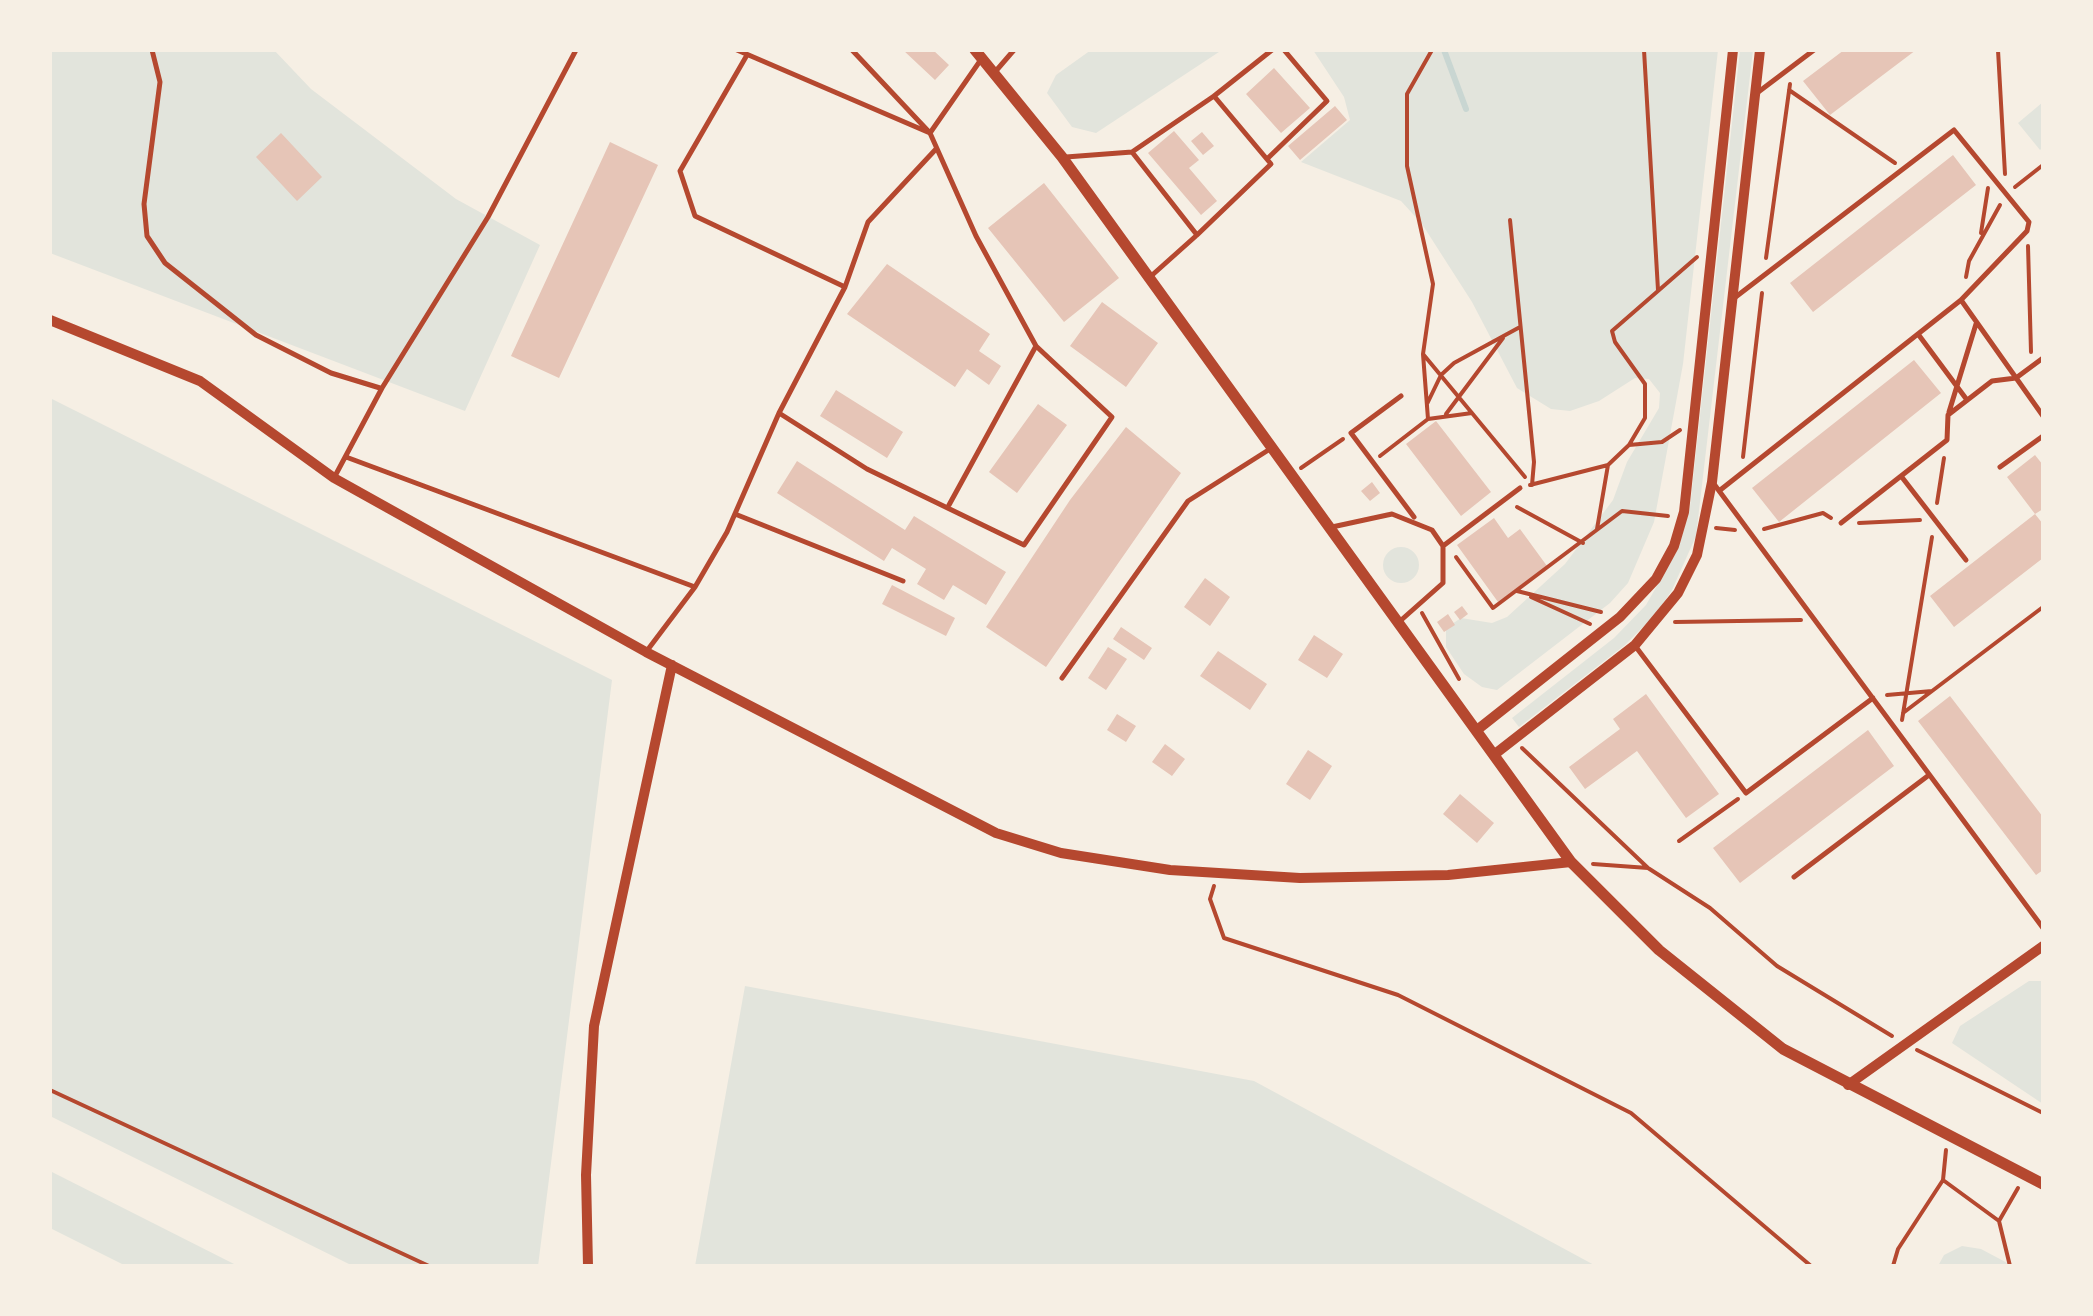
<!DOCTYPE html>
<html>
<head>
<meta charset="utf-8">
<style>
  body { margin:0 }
  #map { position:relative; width:2093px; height:1316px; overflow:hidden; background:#f6efe4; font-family:"Noto Sans",sans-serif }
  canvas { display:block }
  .frame { position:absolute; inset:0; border:52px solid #f6efe4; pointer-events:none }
</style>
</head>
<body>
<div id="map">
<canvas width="2093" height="1316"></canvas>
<div class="frame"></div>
</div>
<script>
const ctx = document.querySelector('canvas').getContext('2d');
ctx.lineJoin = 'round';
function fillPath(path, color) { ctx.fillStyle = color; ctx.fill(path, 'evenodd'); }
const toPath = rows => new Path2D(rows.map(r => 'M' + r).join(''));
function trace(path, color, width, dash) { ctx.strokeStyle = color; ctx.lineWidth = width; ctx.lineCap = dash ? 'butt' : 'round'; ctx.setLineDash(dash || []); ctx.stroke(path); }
const green = toPath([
  [50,50,274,50,311,89,456,199,540,245,465,411,50,253],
  [1091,50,1222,50,1096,133,1072,127,1047,93,1056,75],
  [1313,50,1718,50,1683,364,1654,522,1628,583,1610,603,1497,690,1482,687,1464,674,1446,647,1446,628,1461,618,1492,623,1507,617,1565,564,1613,500,1627,462,1659,408,1660,393,1649,379,1635,378,1599,401,1570,411,1551,409,1517,388,1472,302,1422,224,1401,201,1301,162,1350,120,1344,97],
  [1740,50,1753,50,1696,536,1672,590,1656,614,1625,645,1519,727,1512,718,1614,638,1646,605,1679,547,1690,507],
  [2043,102,2043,147,2040,150,2018,123],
  [50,398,612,680,538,1266,353,1266,50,1116],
  '1383 565a18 18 0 1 1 36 0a18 18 0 1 1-36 0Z',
  [2029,981,2043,981,2043,1104,1952,1043,1960,1026],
  [745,986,1254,1081,1596,1266,695,1266],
  [50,1171,238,1266,126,1266,50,1228],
  [1962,1246,1981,1249,2013,1266,1938,1266,1944,1255]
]);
const stream = toPath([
  [1444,50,1466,109]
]);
const building = toPath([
  [903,50,933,50,949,65,935,80],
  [1844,50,1916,50,1830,115,1803,81],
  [1274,68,1310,108,1281,133,1246,94],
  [1335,106,1347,120,1300,160,1288,146],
  [1174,131,1199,160,1189,168,1217,201,1201,215,1148,153],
  [1202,132,1214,146,1203,155,1191,141],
  [281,133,322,177,297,201,256,157],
  [610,142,658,165,559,378,511,356],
  [1953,155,1976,185,1813,312,1790,283],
  [1044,183,1119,278,1064,322,988,228],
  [887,264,990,334,979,351,1001,366,989,385,967,369,955,387,847,314],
  [1102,302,1158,343,1126,387,1070,346],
  [1914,360,1941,393,1779,522,1752,488],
  [836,390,903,432,887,458,820,416],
  [1038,404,1067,425,1017,493,989,472],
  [1436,421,1491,492,1461,516,1406,444],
  [1126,427,1181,473,1046,667,986,627,1070,500],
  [2035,455,2043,465,2043,509,2035,514,2007,477],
  [797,461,905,530,914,516,1006,572,986,605,953,585,944,600,917,584,926,569,892,548,884,561,777,493],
  [1372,482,1380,493,1370,501,1361,491],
  [2035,514,2043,524,2043,558,1954,627,1930,596],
  [1494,518,1508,538,1520,529,1547,566,1498,602,1457,545],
  [1205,578,1230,597,1210,626,1184,607],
  [892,585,955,618,946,636,882,604],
  [1462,606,1468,614,1460,620,1454,612],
  [1448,614,1455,625,1444,632,1437,622],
  [1121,627,1152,648,1144,660,1113,639],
  [1314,635,1343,654,1327,678,1298,660],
  [1108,647,1127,659,1106,690,1088,678],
  [1218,651,1267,684,1250,710,1200,676],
  [1646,694,1719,794,1686,818,1637,751,1585,789,1569,767,1620,729,1613,719],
  [1950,696,2043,817,2043,870,2036,875,1918,721],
  [1117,714,1136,726,1126,742,1107,730],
  [1868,730,1894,766,1740,883,1713,848],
  [1165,744,1185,759,1172,776,1152,762],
  [1308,750,1332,766,1310,800,1286,784],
  [1460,794,1494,823,1477,843,1443,814]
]);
const path = toPath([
  [1432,50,1407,94,1407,166,1433,284,1423,354,1525,477],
  [1644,50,1658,290],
  [1998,50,2005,174],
  [1789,90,1895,163],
  [2015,187,2043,165],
  [1510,220,1534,462,1532,485],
  [1981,233,1988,188],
  [2028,246,2031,352],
  [1766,258,1790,84],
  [1966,277,1969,261,2000,205],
  [1423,354,1428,419],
  [1427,404,1441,375,1454,363,1520,327],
  [1446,414,1503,338],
  [1629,445,1662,442,1680,430],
  [1380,456,1428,419,1472,413],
  [1743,457,1762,293],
  [1301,468,1343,439],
  [1530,485,1608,465,1629,445,1645,418,1645,384,1615,342,1612,331,1697,257],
  [1937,503,1944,458],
  [1517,507,1583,543],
  [1859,523,1920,520],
  [1716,528,1735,530],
  [1597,529,1608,465],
  [1764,529,1823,513,1831,518],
  [1456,557,1493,608,1622,511,1668,516],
  [1517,591,1601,612],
  [1531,597,1590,624],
  [1422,613,1459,679],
  [1675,622,1801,620],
  [1887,695,1932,691],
  [1903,713,2043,607],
  [1902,720,1932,537],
  [1522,748,1648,868,1710,908,1777,966,1892,1036],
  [1679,841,1738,799],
  [1593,864,1648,868],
  [1214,886,1210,899,1224,938,1398,995,1631,1113,1811,1266],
  [1917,1050,2043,1113],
  [50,1090,429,1266],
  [1946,1150,1943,1180,1999,1221],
  [1893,1266,1898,1249,1943,1180],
  [2010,1266,1999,1221,2018,1188]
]);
const service = toPath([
  [152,50,160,82,144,204,147,236,165,263,256,335,331,373,380,388],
  [737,50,930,133,980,61],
  [747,55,680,171,695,216,845,287],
  [995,72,1014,50],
  [1757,93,1814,50],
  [1214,96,1272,50],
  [1132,152,1214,96,1271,164,1197,235],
  [1066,157,1132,152,1197,235,1150,277],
  [1267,159,1327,101,1284,50],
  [1733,299,1954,130,2029,222,2027,231,1961,300],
  [1918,334,1967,400],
  [1401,396,1351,433,1414,517],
  [1949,412,1976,324],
  [779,413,845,287,868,222,936,149],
  [346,457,695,587],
  [2000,467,2043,436],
  [335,476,382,388,488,217,576,50],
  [1901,476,1966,560],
  [1714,484,2043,928],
  [1719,491,1961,300,2043,416],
  [949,505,1036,346],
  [735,514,903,581],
  [1841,523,1947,440,1948,415,1992,381,2016,378,2043,358],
  [1332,527,1392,514,1432,530,1443,546,1443,583,1399,622],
  [1443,546,1520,488],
  [1636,647,1746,793,1873,698],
  [646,652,695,587,727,532,779,413,867,469,1024,545,1112,417,1036,346,976,236,930,133,852,50],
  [1062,678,1188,501,1270,449],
  [1794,877,1929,775]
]);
const minor = toPath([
  [50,320,200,381,334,478,646,652,996,833,1061,853,1170,870,1300,878,1448,875,1571,862],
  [1477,730,1620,617,1656,579,1674,546,1684,512,1733,50],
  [1495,754,1635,645,1678,593,1697,555,1712,482,1760,50],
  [1848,1085,2043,946],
  [588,1266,586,1175,594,1026,672,665]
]);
const tertiary = toPath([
  [975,50,1062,157,1571,862,1659,950,1783,1049,2043,1184]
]);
fillPath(green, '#e2e4dc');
trace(stream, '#c9d6d2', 6);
fillPath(building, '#e6c5b7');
trace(path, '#b5482f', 4);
trace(service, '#b5482f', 5);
trace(minor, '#b5482f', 10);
trace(tertiary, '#b5482f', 11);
</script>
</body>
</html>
